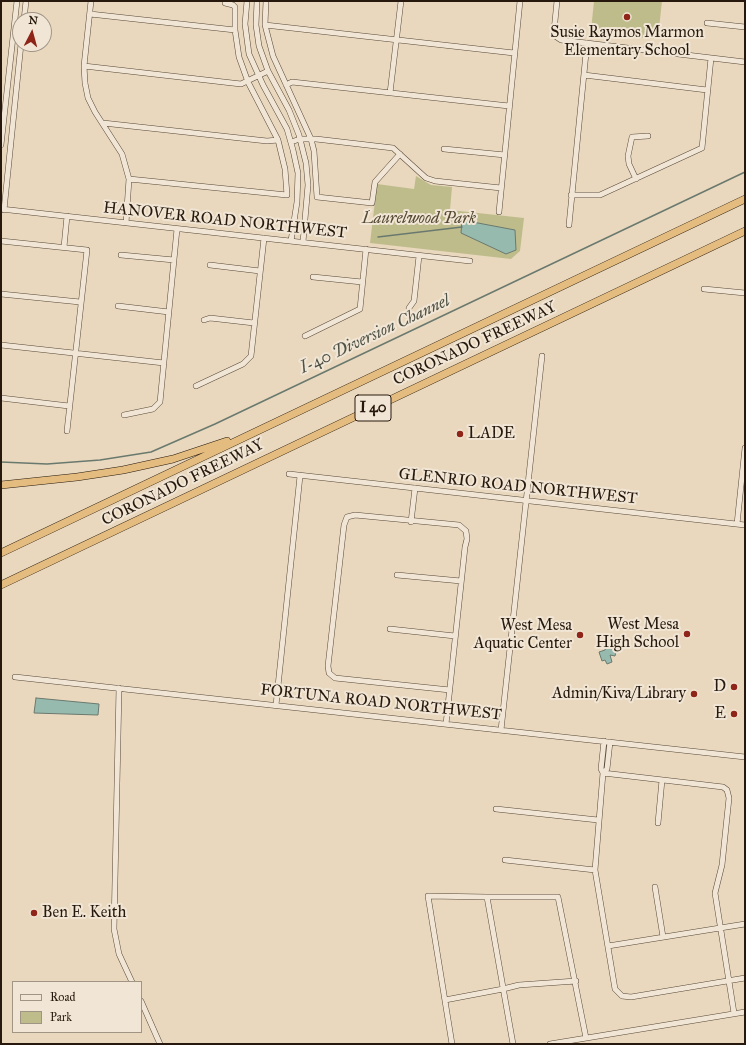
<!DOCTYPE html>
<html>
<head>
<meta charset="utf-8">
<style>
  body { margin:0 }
  #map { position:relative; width:746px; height:1045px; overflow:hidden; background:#e9d8be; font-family:"IM FELL Great Primer",serif }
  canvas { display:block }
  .frame { position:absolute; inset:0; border:2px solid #26180c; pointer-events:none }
  .legend { position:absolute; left:12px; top:981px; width:130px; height:52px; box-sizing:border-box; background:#f1e6d5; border:1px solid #a09485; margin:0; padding:5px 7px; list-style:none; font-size:12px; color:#26180c }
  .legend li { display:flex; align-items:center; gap:8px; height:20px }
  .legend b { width:20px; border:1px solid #a09485 }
  .north { position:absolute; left:12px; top:12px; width:40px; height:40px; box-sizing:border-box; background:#f1e6d5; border:1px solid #a09485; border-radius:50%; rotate:6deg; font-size:11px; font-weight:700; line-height:16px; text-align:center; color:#26180c }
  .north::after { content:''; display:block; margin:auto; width:14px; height:18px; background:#8f2418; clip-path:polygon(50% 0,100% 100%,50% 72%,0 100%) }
</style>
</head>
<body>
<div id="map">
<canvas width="746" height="1045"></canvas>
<div class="frame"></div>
<ul class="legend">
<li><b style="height:5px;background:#f1e6d5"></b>Road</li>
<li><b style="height:11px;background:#bfbc8c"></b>Park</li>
</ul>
<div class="north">N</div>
</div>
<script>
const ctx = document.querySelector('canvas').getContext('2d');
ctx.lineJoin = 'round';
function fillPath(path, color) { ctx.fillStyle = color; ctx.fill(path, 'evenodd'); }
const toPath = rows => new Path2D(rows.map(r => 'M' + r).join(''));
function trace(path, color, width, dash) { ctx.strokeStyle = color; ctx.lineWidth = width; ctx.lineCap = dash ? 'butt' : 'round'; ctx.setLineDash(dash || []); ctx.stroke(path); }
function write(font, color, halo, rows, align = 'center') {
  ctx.font = font + ' "IM FELL Great Primer",serif'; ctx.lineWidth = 4; ctx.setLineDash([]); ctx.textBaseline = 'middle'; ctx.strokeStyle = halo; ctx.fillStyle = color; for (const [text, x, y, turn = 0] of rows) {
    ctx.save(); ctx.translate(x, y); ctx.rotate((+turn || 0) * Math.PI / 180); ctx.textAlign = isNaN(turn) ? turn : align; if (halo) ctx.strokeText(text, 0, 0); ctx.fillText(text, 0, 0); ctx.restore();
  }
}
const green = toPath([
  [594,1,662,1,658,38,655,39,593,32,591,30],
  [416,176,431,185,452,187,450,210,524,218,520,251,511,259,370,243,377,184,414,189]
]);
const water = toPath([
  [462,220,515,230,516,250,506,254,461,233,462,220],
  [608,642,616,652,615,656,610,655,612,662,607,664,605,660,602,661,599,652,605,650,608,642],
  [36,698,99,704,98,715,34,713,36,698]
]);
const stream = toPath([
  [378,237,462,227],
  [1,462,47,464,100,460,151,452,215,424,745,172]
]);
const minor = toPath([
  [91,1,84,66,85,83,88,98,95,112,122,154,129,179,126,223],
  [247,1,245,24,249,54,263,85,287,129,293,150,298,173,297,202,291,241],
  [257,1,256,25,259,46,268,71,289,110,299,135,306,163,308,185,303,242],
  [266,1,265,25,273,56,311,139,314,151,317,197,372,203,375,182,400,154],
  [557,1,554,31,555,36,561,40,745,62],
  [90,14,235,30],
  [24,20,26,1],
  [707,23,745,27],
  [265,25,514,53],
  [84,66,241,84,268,71],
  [584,75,707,90],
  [286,85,292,82,509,106],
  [390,93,401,1],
  [103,123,267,141,278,140],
  [291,142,300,139,316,139,393,148,426,178,435,181,501,188],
  [1,145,17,1],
  [444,149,505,155],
  [129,179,287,195,285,169,278,140,248,82,239,57,235,30,235,7,233,5,225,3],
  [636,179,629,164,628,156,632,137,648,136],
  [571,195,600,195,702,148,711,58],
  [1,209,470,261],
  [4,210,21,44],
  [499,212,520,1],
  [569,225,587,43],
  [1,241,87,250,67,431],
  [64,247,67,216],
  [121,255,174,260],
  [210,265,260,271],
  [313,277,362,282],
  [704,289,745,293],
  [1,294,80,302],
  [118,306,169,312],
  [409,308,414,301,419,256],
  [204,320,210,318,254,323],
  [305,336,360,309,366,249],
  [1,345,164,363],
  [196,386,243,364,251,356,264,238],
  [1,398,69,406],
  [124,415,153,409,160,402,177,229],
  [289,474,745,525],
  [411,522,415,488],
  [737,524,745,448],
  [397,575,461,581],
  [390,629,455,636],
  [15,677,745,757],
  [119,688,114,929,119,954,132,982],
  [276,705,300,476],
  [446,724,465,547,467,539,466,531,459,525,355,515,347,517,344,525,328,666,329,673,335,678,450,690],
  [501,730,542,356],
  [610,742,607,769,603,773,595,870,615,989,622,996,631,997,745,978],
  [603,773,723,787,727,790,729,798,722,865,715,893,734,1013],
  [603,773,601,769,604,741],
  [496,809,598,820],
  [658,823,662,780],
  [505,860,595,870],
  [655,887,663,937],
  [608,946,745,924],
  [445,1000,503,989,519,985,576,981],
  [141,1001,160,1044],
  [452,1044,428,896,487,897],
  [513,1044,487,897,558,897,586,1038],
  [550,1044,745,1012]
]);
const highway = toPath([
  [1,485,77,477,123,470,173,459,227,441],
  [1,553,745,199],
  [1,585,745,231]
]);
const markers = [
  [627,17,4,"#8f2418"],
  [460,434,4,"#8f2418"],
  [687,634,4,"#8f2418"],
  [580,635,4,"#8f2418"],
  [734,687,4,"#8f2418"],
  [694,694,4,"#8f2418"],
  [734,714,4,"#8f2418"],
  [34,913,4,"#8f2418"]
];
const shields = [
  [373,408,36]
];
const shieldNames = [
  ["I 40",373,408]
];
const poiNames = [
  ["Susie Raymos Marmon",627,33,"center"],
  ["Elementary School",627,51,"center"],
  ["LADE",468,434,"left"],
  ["West Mesa",679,625],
  ["High School",679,643],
  ["West Mesa",572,626],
  ["Aquatic Center",572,644],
  ["D",726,687],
  ["Admin/Kiva/Library",686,694],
  ["E",726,714],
  ["Ben E. Keith",42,913,"left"]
];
const parkNames = [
  ["Laurelwood Park",419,219]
];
const streetNames = [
  ["HANOVER ROAD NORTHWEST",225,221,6],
  ["CORONADO FREEWAY",475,344,-25],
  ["CORONADO FREEWAY",183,483,-26],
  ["GLENRIO ROAD NORTHWEST",518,487,6],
  ["FORTUNA ROAD NORTHWEST",381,703,6]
];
const waterNames = [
  ["I-40 Diversion Channel",375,335,-25]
];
fillPath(green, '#bfbc8c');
fillPath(water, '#97baaf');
trace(water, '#6a796e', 1);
trace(stream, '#6a796e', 1.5);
trace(minor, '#574838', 6);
trace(highway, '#26180c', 8);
trace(minor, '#f1e6d5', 5);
trace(highway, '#e4bc7f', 7);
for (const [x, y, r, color] of markers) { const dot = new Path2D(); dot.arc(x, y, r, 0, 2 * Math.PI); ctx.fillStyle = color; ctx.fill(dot); trace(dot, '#f1e6d5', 1.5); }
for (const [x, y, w] of shields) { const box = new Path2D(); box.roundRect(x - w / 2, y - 13, w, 26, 3); ctx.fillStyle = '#f1e6d5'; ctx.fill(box); trace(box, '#26180c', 1); }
write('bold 15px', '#26180c', null, shieldNames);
write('16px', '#26180c', '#f1e6d5', poiNames, 'right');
write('italic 16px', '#544932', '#f1e6d5', parkNames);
write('16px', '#26180c', '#f1e6d5', streetNames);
write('italic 17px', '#4e5145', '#f1e6d5', waterNames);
</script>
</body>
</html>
